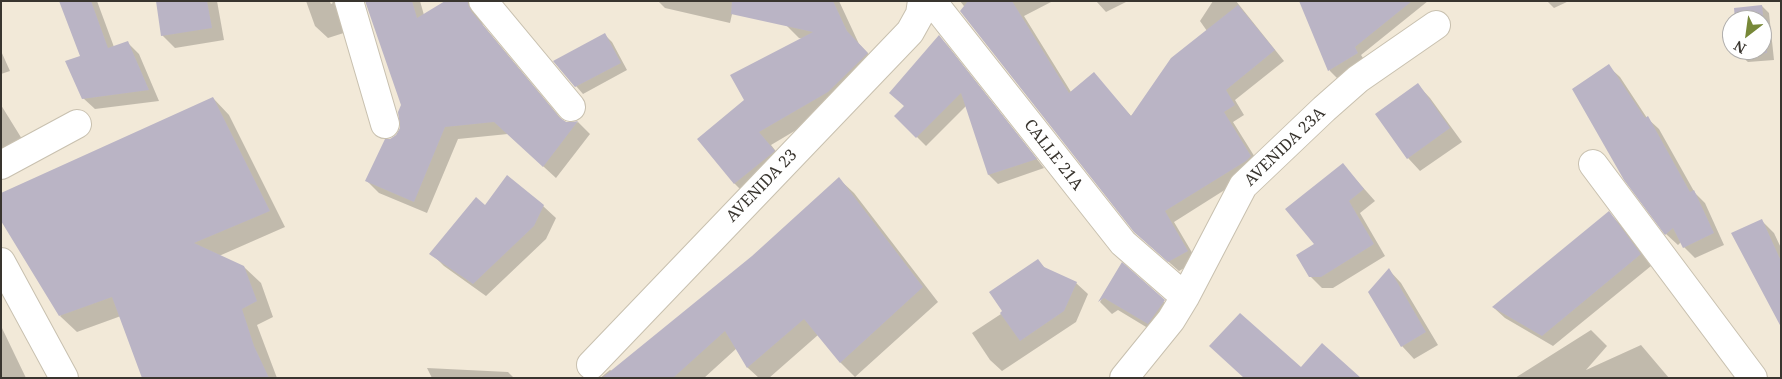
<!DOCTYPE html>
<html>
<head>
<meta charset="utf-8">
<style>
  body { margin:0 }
  #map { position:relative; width:1782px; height:379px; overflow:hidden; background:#f2e9d8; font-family:"Noto Serif",serif }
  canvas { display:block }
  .frame { position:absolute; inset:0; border:2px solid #39352f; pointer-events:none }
  .north { position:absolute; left:1722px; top:10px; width:50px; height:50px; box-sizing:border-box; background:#fff; border:1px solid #b0aeac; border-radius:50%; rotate:210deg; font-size:14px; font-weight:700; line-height:20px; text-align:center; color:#39352f }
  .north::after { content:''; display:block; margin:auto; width:18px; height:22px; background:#778838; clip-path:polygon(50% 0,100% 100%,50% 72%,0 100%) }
</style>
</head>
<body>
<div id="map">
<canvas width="1782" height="379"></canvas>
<div class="frame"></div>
<div class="north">N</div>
</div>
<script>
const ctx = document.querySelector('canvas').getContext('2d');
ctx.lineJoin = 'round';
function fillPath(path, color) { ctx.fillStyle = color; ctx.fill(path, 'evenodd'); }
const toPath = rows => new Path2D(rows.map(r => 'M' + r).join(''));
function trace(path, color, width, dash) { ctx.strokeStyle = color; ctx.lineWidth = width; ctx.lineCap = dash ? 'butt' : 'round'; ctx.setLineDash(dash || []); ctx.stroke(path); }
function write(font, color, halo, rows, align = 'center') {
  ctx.font = font + ' "Noto Serif",serif'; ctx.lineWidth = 4.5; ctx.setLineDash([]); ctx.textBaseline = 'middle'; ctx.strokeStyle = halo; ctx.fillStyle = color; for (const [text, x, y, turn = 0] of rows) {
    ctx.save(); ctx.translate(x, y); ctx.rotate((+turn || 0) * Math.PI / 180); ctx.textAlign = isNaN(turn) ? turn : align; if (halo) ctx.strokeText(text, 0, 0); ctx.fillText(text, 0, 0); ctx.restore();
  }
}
const shadow = toPath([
  [60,1,97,1,114,47,128,43,139,54,159,101,95,109,83,98,81,57],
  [157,1,217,1,224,40,175,48,162,35],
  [306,1,331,1,330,3,332,4,333,1,352,1,350,31,328,38,315,26],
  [367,1,420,1,424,15,448,1,475,1,483,25,563,121,573,124,578,122,590,134,556,178,508,134,458,139,427,213,379,193,367,181,390,140,397,136,401,128,403,105],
  [658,1,735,1,730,23,665,8],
  [775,1,839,1,859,44,880,66,840,104,771,145,786,164,747,196,735,184,698,139,746,100,803,39,799,38,786,25],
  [960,1,1053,1,1024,16,1071,92,1094,74,1131,116,1207,31,1200,21,1213,1,1236,1,1284,61,1235,100,1244,115,1233,122,1261,167,1174,222,1197,261,1179,271,1146,242],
  [1096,1,1128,1,1106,12],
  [1366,1,1428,1,1361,55,1365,61,1337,78,1330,71,1317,41],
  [1547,1,1569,1,1554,8],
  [1762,6,1769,13,1774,60,1748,62,1740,55,1740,50,1762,50,1762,20,1737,20],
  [605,35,612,42,627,70,583,94,576,86],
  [939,37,948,46,1044,168,998,184,989,175,967,105,926,146,896,116,905,107],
  [1,51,10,71,1,74],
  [1608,66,1620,77,1647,118,1659,129,1695,193,1705,203,1724,245,1695,258,1684,247,1681,242,1678,245,1666,234],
  [1418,85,1430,98,1462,142,1420,171,1408,158],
  [213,98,229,115,285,227,219,256,244,267,261,283,273,317,257,325,277,378,143,378,121,316,77,332,60,316],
  [1,105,22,139,1,161],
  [1343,165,1375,201,1360,213,1385,256,1333,288,1322,288,1310,276,1316,244],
  [839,179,854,193,938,302,855,377,840,362,818,335,769,378,759,378,748,368,737,348,704,378,600,378,610,370,612,371,752,257],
  [543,206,556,218,546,239,486,296,444,266,431,253,486,207],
  [1609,213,1620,224,1651,266,1553,346,1505,318,1494,308],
  [1761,220,1774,233,1781,248,1781,323],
  [1038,261,1047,270,1076,283,1088,294,1076,322,1002,371,990,360,972,333,1004,312],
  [1122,264,1177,314,1161,336,1118,310,1112,314,1100,302],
  [1389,270,1401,283,1438,345,1414,359,1402,346],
  [1,326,26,378,1,378],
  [1591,330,1607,346,1586,370,1641,345,1669,378,1515,378],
  [427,368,508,372,514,378,432,378]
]);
const building = toPath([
  [59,1,91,1,108,48,128,41,149,90,82,99,65,61,80,56],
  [156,1,207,1,212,28,161,36],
  [365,1,412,1,417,18,445,1,468,1,471,11,559,117,566,122,573,122,578,121,543,167,494,122,445,127,414,202,365,181,385,139,390,139,396,135,400,128,398,112,401,105],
  [732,1,833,1,847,31,868,53,828,92,759,132,775,151,734,184,697,139,744,100,730,75,813,32,731,14],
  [968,1,1012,1,1069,93,1094,72,1131,116,1171,58,1238,5,1275,50,1226,90,1235,105,1224,112,1251,156,1246,161,1165,211,1188,251,1168,262,1134,232,960,11],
  [1299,1,1412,1,1355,47,1358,53,1328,71],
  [1762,5,1767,53,1739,55,1739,50,1762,50,1762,20,1735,20,1734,8],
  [605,33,621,63,575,87,553,61],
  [939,35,1037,159,988,175,961,93,916,138,894,116,904,106,889,93],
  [1609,64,1645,118,1648,116,1690,192,1694,190,1714,233,1683,248,1673,228,1665,235,1624,180,1572,89],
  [1418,83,1450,128,1407,159,1375,114],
  [213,97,270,211,194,243,244,266,257,301,242,309,254,346,269,378,142,378,112,297,59,316,1,221,1,193],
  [1343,163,1364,189,1349,201,1374,244,1321,277,1309,277,1296,255,1314,244,1285,209],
  [507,175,544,205,534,226,473,284,429,254,476,197,485,205],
  [839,177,923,287,840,363,804,319,747,368,725,331,673,378,602,378,752,256],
  [1609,211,1641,254,1542,336,1492,307],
  [1762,219,1781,261,1781,327,1731,233],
  [1038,259,1044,267,1077,282,1064,311,1020,341,1000,313,1002,311,989,292],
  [1122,262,1165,300,1148,324,1104,298,1098,302],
  [1389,268,1426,332,1401,347,1368,292],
  [1240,313,1301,367,1322,343,1361,378,1244,378,1209,346]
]);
const minor = toPath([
  [349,1,385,124],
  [483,1,571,107],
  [932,1,1123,243,1185,297],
  [1593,164,1753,378],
  [1,165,77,124],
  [1,262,64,378],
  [591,365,910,32,920,14,922,1],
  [1124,378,1171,320,1185,297,1243,186,1324,109,1358,79,1436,25]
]);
const streetNames = [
  ["AVENIDA 23A",1285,147,-44],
  ["CALLE 21A",1053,155,52],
  ["AVENIDA 23",762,186,-46]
];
fillPath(shadow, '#0003');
fillPath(building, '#bab4c5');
trace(minor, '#c8c0af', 30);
trace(minor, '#fff', 28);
write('16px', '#39352f', '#fff', streetNames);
</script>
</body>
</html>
